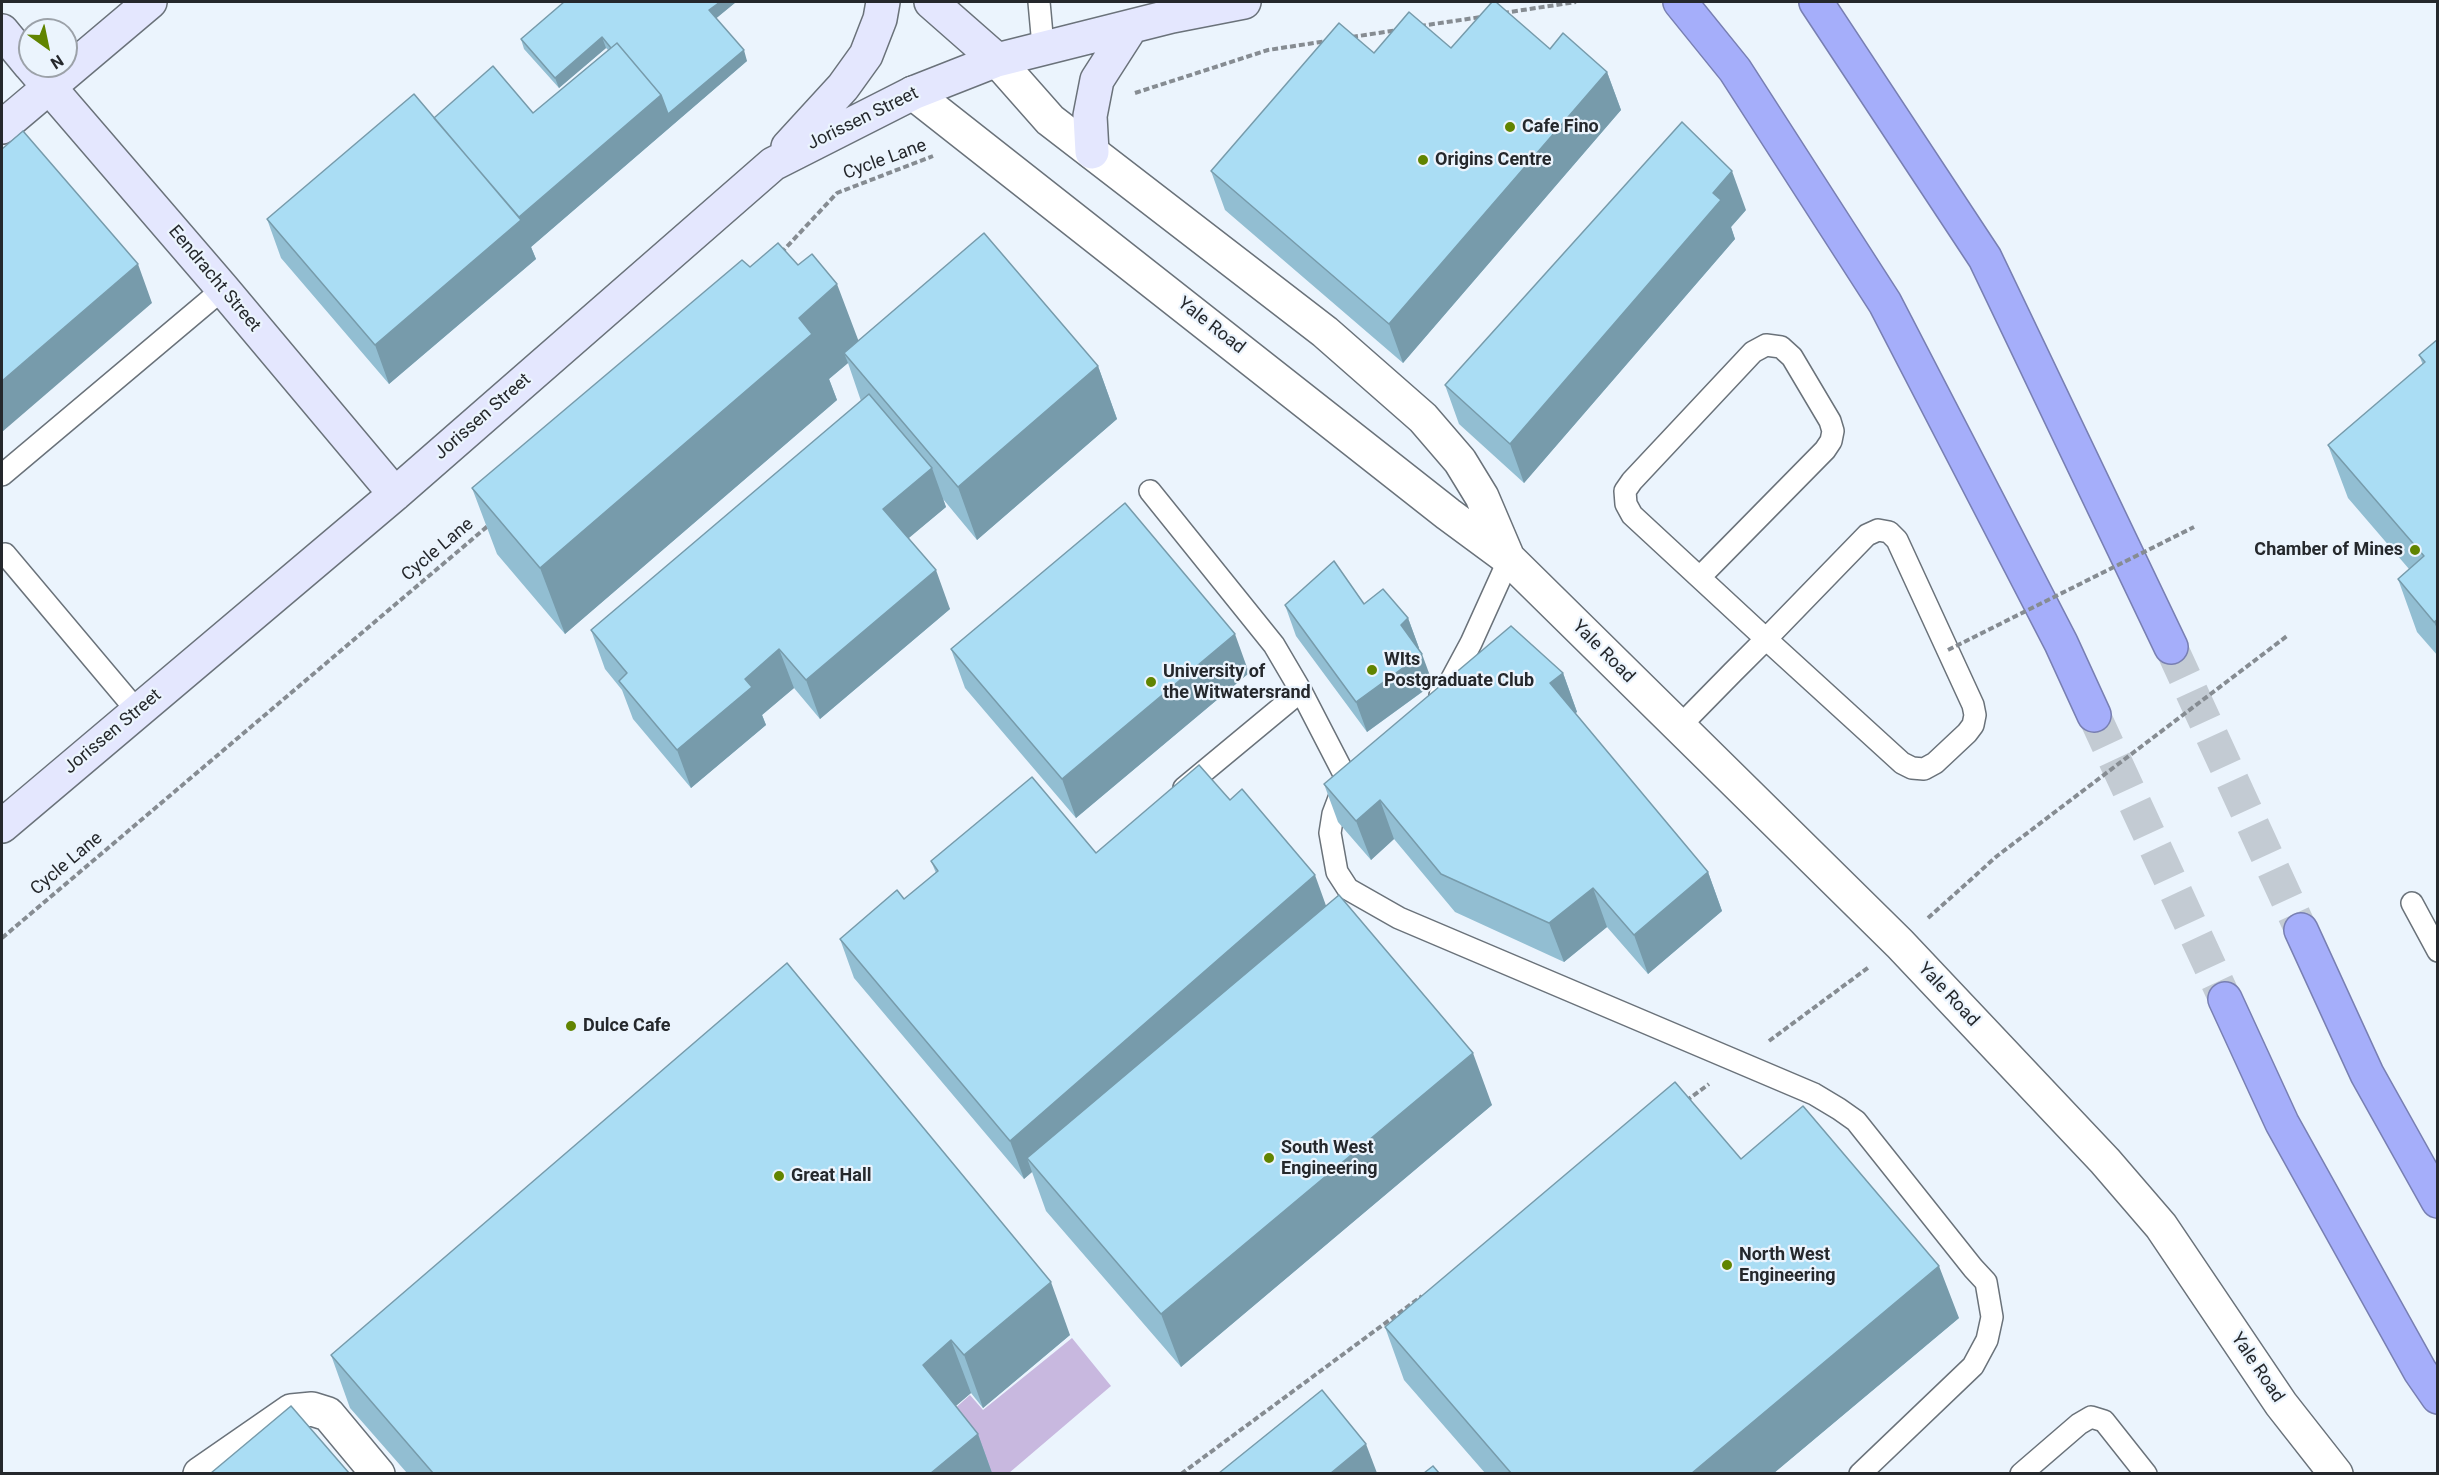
<!DOCTYPE html>
<html>
<head>
<meta charset="utf-8">
<style>
  body { margin:0 }
  #map { position:relative; width:2439px; height:1475px; overflow:hidden; background:#ebf4fd; font-family:Roboto,sans-serif }
  canvas { display:block }
  .frame { position:absolute; inset:0; border:3px solid #25282c; pointer-events:none }
  .north { position:absolute; left:18px; top:18px; width:60px; height:60px; box-sizing:border-box; background:#ebf4fd; border:2px solid #9ca2a9; border-radius:50%; rotate:147deg; font-size:16px; font-weight:700; line-height:24px; text-align:center; color:#25282c }
  .north::after { content:''; display:block; margin:auto; width:21px; height:27px; background:#618400; clip-path:polygon(50% 0,100% 100%,50% 72%,0 100%) }
</style>
</head>
<body>
<div id="map">
<canvas width="2439" height="1475"></canvas>
<div class="frame"></div>
<div class="north">N</div>
</div>
<script>
const ctx = document.querySelector('canvas').getContext('2d');
ctx.lineJoin = 'round';
function fillPath(path, color) { ctx.fillStyle = color; ctx.fill(path, 'evenodd'); }
const toPath = rows => new Path2D(rows.map(r => 'M' + r).join(''));
function trace(path, color, width, dash) { ctx.strokeStyle = color; ctx.lineWidth = width; ctx.lineCap = dash ? 'butt' : 'round'; ctx.setLineDash(dash || []); ctx.stroke(path); }
function write(font, color, halo, rows, align = 'center') {
  ctx.font = font + ' Roboto,sans-serif'; ctx.lineWidth = 4.5; ctx.setLineDash([]); ctx.textBaseline = 'middle'; ctx.strokeStyle = halo; ctx.fillStyle = color; for (const [text, x, y, turn = 0] of rows) {
    ctx.save(); ctx.translate(x, y); ctx.rotate((+turn || 0) * Math.PI / 180); ctx.textAlign = isNaN(turn) ? turn : align; if (halo) ctx.strokeText(text, 0, 0); ctx.fillText(text, 0, 0); ctx.restore();
  }
}
const green = toPath([
  [1072,1338,1111,1386,1009,1473,989,1473,943,1419,970,1395,983,1410]
]);
const highwayTunnel = toPath([
  [2171,647,2301,930],
  [2094,715,2225,999]
]);
const path = toPath([
  [1503,13,1576,2],
  [1420,26,1481,17],
  [1352,37,1398,30],
  [1135,93,1268,50,1327,41],
  [781,253,837,193,933,156],
  [1928,918,1997,856,2287,636],
  [2,938,489,525],
  [1769,1041,1869,967],
  [1686,1101,1709,1084],
  [1181,1474,1422,1296]
]);
const lane = toPath([
  [1039,2,1043,46],
  [2,475,223,289],
  [1150,491,1274,645,1301,691,1346,778],
  [5,554,138,712],
  [1440,695,1449,684,1471,643,1509,559],
  [1679,727,1732,673,1766,639,1867,535,1878,530,1889,532,1897,540,1973,705,1975,715,1973,725,1967,733,1935,763,1924,769,1912,768,1902,763,1766,639,1632,515,1626,504,1625,491,1632,481,1753,352,1766,345,1781,347,1792,357,1830,421,1833,431,1831,441,1825,450,1700,577],
  [1344,785,1333,814,1330,833,1337,872,1348,889,1399,918,1814,1094,1839,1109,1856,1121,1973,1268,1986,1282,1992,1317,1987,1340,1973,1366,1860,1474],
  [1184,788,1301,691],
  [2412,903,2438,951],
  [2021,1474,2079,1424,2091,1417,2104,1421,2146,1474]
]);
const street = toPath([
  [997,60,1050,120,1325,332,1423,418,1460,461,1482,497,1508,558],
  [913,93,1448,514,1509,559,1900,944,2105,1161,2161,1226,2281,1404,2336,1474],
  [200,1474,291,1411,312,1409,328,1414,378,1474]
]);
const secondary = toPath([
  [931,2,997,60],
  [2,31,30,65],
  [31,66,223,289,395,494],
  [2,127,150,2],
  [788,147,843,87,866,55,880,19,883,2],
  [1092,152,1090,116,1097,80,1131,27],
  [2,826,395,494,773,164,913,93,997,60,1172,16,1244,2]
]);
const highway = toPath([
  [1680,2,1735,70,1885,303,2061,643,2094,715],
  [1816,2,1985,258,2171,647],
  [2301,930,2367,1074,2438,1201],
  [2225,999,2282,1123,2420,1371,2438,1397]
]);
const pathBridge = toPath([
  [1948,650,2194,527]
]);
const wall = toPath([
  [564,2,736,2,716,18,747,61,531,247,536,259,389,384,281,258,267,219,434,118,533,113,608,50,606,48,559,88,524,49,521,39],
  [1451,48,1607,72,1621,110,1403,363,1225,210,1211,171,1374,53],
  [1746,210,1731,227,1735,239,1524,483,1459,424,1445,385],
  [750,267,858,341,1098,366,1117,419,977,540,943,499,946,507,908,538,950,609,820,719,794,688,762,715,766,725,691,788,633,719,622,690,605,669,591,630,861,401,848,363,829,379,837,400,565,634,497,554,472,488],
  [2438,339,2438,656,2417,632,2398,579,2409,569,2348,498,2328,445,2423,365,2419,355],
  [1364,604,1408,618,1419,648,1418,649,1433,684,1367,732,1296,636,1285,605],
  [951,649,1249,673,1076,818,965,688],
  [1563,673,1577,712,1575,713,1708,872,1722,911,1648,974,1607,927,1564,962,1455,912,1394,839,1371,860,1338,822,1324,784],
  [1230,800,1326,906,1492,1105,1181,1367,1046,1211,1032,1172,1024,1179,854,978,840,939,904,899,936,873,931,861,1096,853],
  [1741,1159,1959,1318,1774,1473,1485,1473,1404,1380,1385,1327],
  [1070,1335,983,1408,971,1393,955,1406,978,1434,992,1473,407,1473,350,1408,331,1355]
]);
const shadedWall = toPath([
  [720,2,736,2,713,21,709,10],
  [602,37,606,48,559,88,555,78],
  [744,50,747,61,531,247,536,259,389,384,375,345,518,218,661,95],
  [1607,72,1621,110,1403,363,1389,324],
  [1732,171,1746,210,1731,227,1735,239,1524,483,1510,444,1713,193],
  [138,264,152,303,2,432,2,381],
  [837,284,862,350,844,353,848,363,829,379,837,400,565,634,540,568,799,318],
  [1098,366,1117,419,977,540,958,487],
  [932,468,946,507,897,548,883,509],
  [936,570,950,609,820,719,806,680],
  [1408,618,1419,648,1412,655,1401,625],
  [2438,619,2438,631,2434,622],
  [1235,634,1249,673,1076,818,1062,779],
  [779,649,794,688,762,715,766,725,691,788,677,750,745,679],
  [1422,654,1433,684,1367,732,1356,702],
  [1563,673,1577,712,1564,722,1550,683],
  [1380,800,1394,839,1371,860,1356,821],
  [1708,872,1722,911,1648,974,1634,935],
  [1315,875,1329,914,1027,1158,1032,1172,1024,1179,1010,1141],
  [1593,888,1607,927,1564,962,1549,923],
  [1473,1053,1492,1105,1181,1367,1161,1314],
  [1939,1266,1959,1318,1774,1473,1692,1473],
  [1051,1282,1070,1335,983,1408,964,1355],
  [951,1340,971,1393,942,1418,923,1365],
  [978,1434,992,1473,931,1473],
  [1366,1444,1377,1473,1331,1473]
]);
const building = toPath([
  [564,2,720,2,709,10,744,50,668,114,661,95,617,43,611,48,602,37,555,78,521,39,564,2],
  [1492,2,1496,2,1550,49,1563,33,1607,72,1389,324,1211,171,1339,23,1374,53,1409,12,1451,48,1492,2],
  [617,43,661,95,519,217,434,118,493,66,533,113,617,43],
  [414,94,521,220,375,345,267,219,414,94],
  [1682,122,1732,171,1713,193,1721,200,1510,444,1445,385,1682,122],
  [23,131,138,264,2,381,2,149,23,131],
  [984,233,1098,366,958,487,844,353,984,233],
  [778,243,798,265,812,254,837,284,799,318,812,334,540,568,472,488,742,260,750,267,778,243],
  [2438,339,2438,619,2434,622,2398,579,2424,556,2328,445,2425,362,2419,355,2438,339],
  [869,394,932,468,883,509,936,570,806,680,779,649,745,679,752,687,677,750,619,681,627,673,591,630,869,394],
  [1125,503,1235,634,1062,779,951,649,1125,503],
  [1334,561,1364,604,1383,589,1408,618,1401,625,1422,654,1356,702,1285,605,1334,561],
  [1511,626,1563,673,1550,683,1708,872,1634,935,1593,888,1549,923,1441,874,1380,800,1356,821,1324,784,1511,626],
  [1199,765,1230,800,1242,789,1315,875,1010,1141,840,939,897,890,904,899,938,871,931,861,1032,777,1096,853,1199,765],
  [1339,895,1473,1053,1161,1314,1027,1158,1339,895],
  [787,963,1051,1282,964,1355,951,1340,923,1365,978,1434,931,1473,433,1473,331,1355,787,963],
  [1675,1082,1741,1159,1803,1106,1939,1266,1692,1473,1511,1473,1385,1327,1675,1082],
  [1322,1390,1366,1444,1331,1473,1219,1473,1322,1390],
  [291,1406,349,1473,211,1473,291,1406],
  [1433,1466,1439,1473,1424,1473,1433,1466]
]);
const markers = [
  [1510,127,6,"#618400"],
  [1423,160,6,"#618400"],
  [2415,550,6,"#618400"],
  [1372,670,6,"#618400"],
  [1151,682,6,"#618400"],
  [571,1026,6,"#618400"],
  [1269,1158,6,"#618400"],
  [779,1176,6,"#618400"],
  [1727,1265,6,"#618400"]
];
const streetNames = [
  ["Jorissen Street",863,119,-26],
  ["Cycle Lane",885,160,-20],
  ["Eendracht Street",214,279,50],
  ["Yale Road",1211,326,38],
  ["Jorissen Street",483,417,-41],
  ["Cycle Lane",438,550,-40],
  ["Yale Road",1603,652,45],
  ["Jorissen Street",113,732,-40],
  ["Cycle Lane",67,864,-40],
  ["Yale Road",1948,995,47],
  ["Yale Road",2257,1368,56]
];
const poiNames = [
  ["Cafe Fino",1522,127],
  ["Origins Centre",1435,160],
  ["Chamber of Mines",2403,550,"right"],
  ["WIts",1384,660],
  ["Postgraduate Club",1384,681],
  ["University of",1163,672],
  ["the Witwatersrand",1163,693],
  ["Dulce Cafe",583,1026],
  ["South West",1281,1148],
  ["Engineering",1281,1169],
  ["Great Hall",791,1176],
  ["North West",1739,1255],
  ["Engineering",1739,1276]
];
fillPath(green, '#c8b8df');
trace(highwayTunnel, '#c3cbd3', 33, [33, 16]);
trace(lane, '#6a727a', 24);
trace(street, '#6a727a', 36);
trace(secondary, '#6a727a', 36);
trace(highway, '#787fb2', 36);
trace(path, '#868c92', 4, [6, 3]);
trace(lane, '#fff', 21);
trace(street, '#fff', 33);
trace(secondary, '#e4e7fe', 33);
trace(highway, '#a5aefa', 33);
trace(pathBridge, '#868c92', 4, [6, 3]);
fillPath(wall, '#92bed2');
fillPath(shadedWall, '#779bab');
fillPath(building, '#aaddf4');
trace(building, '#779bab', 1.5);
for (const [x, y, r, color] of markers) { const dot = new Path2D(); dot.arc(x, y, r, 0, 2 * Math.PI); ctx.fillStyle = color; ctx.fill(dot); trace(dot, '#ebf4fd', 2); }
write('18px', '#25282c', '#ebf4fd', streetNames);
write('bold 18px', '#25282c', '#ebf4fd', poiNames, 'left');
</script>
</body>
</html>
